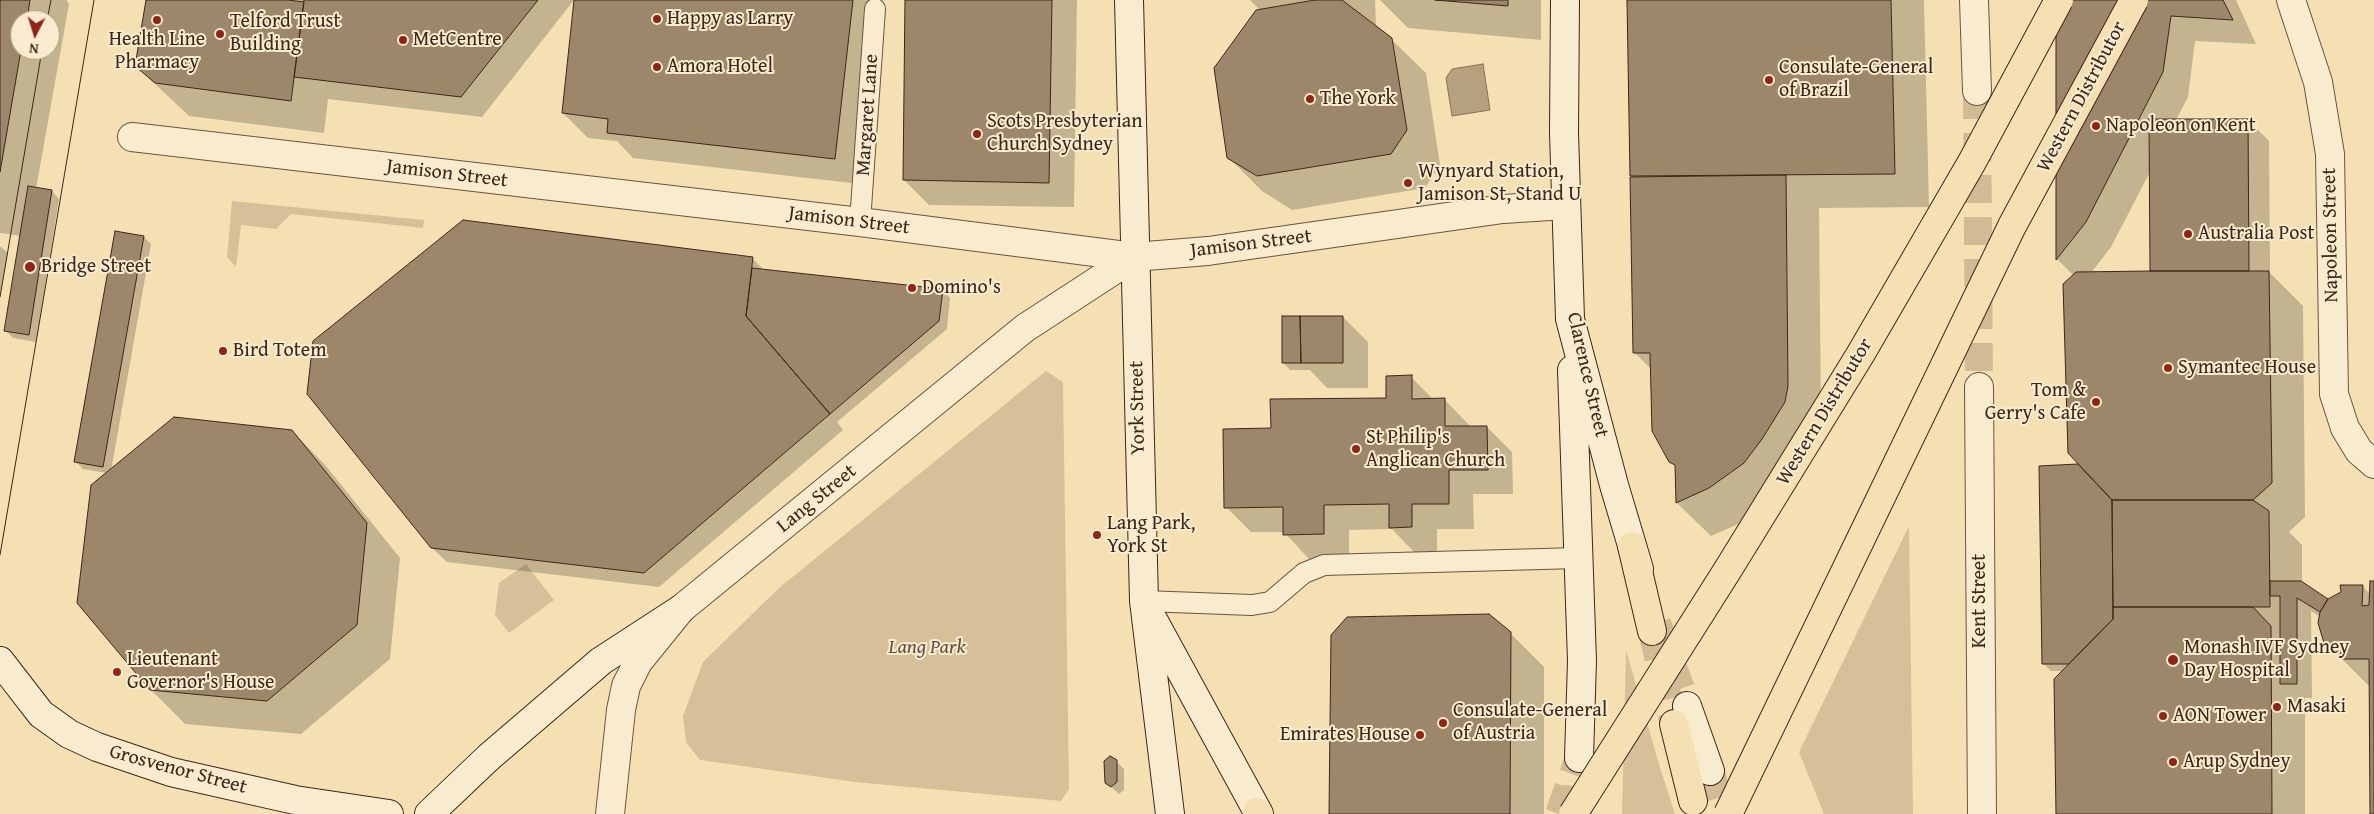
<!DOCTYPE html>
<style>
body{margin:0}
#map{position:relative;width:2374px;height:814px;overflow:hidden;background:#f5e0b3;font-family:"Gentium Book Plus",serif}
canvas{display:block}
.north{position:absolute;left:10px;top:10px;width:50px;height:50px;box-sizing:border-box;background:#f8ebce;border:1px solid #ad9c86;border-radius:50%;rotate:185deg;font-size:14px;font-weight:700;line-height:20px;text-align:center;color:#3d261b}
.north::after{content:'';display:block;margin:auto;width:18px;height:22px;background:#8f2418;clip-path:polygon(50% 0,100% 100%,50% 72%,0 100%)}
</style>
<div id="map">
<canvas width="2374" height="814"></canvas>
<div class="north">N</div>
</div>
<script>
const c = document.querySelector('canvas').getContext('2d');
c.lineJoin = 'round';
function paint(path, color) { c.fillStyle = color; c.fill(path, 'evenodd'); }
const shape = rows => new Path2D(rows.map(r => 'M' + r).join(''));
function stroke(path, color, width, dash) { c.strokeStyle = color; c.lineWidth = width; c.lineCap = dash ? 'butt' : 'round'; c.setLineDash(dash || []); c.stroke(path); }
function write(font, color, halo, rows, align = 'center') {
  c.font = font + ' "Gentium Book Plus",serif'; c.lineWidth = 4; c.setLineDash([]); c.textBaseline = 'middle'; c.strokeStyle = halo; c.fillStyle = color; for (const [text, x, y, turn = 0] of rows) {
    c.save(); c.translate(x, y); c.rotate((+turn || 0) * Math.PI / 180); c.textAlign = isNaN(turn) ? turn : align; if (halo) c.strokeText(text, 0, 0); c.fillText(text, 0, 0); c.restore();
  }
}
const green = shape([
 [232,201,424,220,423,228,291,214,276,229,241,225,236,267,227,257],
 [1046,371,1063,382,1069,789,1061,801,855,782,700,760,686,742,683,716,703,662,779,588],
 [1909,526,1913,814,1824,814,1799,752],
 [526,564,554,600,509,633,495,615,499,583],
 [1626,650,1659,764,1675,814,1622,814]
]);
const water = shape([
 [1483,64,1490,110,1452,116,1446,78,1452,69,1483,64]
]);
const shadow = shape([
 [0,0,66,0,69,4,36,189,52,191,59,199,36,342,13,338,6,331,21,236,0,233],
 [20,20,50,20,50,50,20,50],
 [147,0,574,0,482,117,328,99,324,133,189,116,136,66],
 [575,0,881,0,860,184,633,158,617,141,588,138,563,113],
 [906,0,1077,0,1074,207,929,205,904,180],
 [1250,0,1375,0,1376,25,1372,25,1391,39,1426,73,1440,165,1425,188,1292,210,1262,191,1228,157,1261,11],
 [1380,0,1541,0,1541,40,1408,28],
 [1628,0,1924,0,1929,207,1819,208,1821,421,1743,522,1711,536,1677,503,1677,467,1670,461,1652,370,1634,352,1634,178,1631,175],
 [2057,0,2236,0,2256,44,2195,41,2188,97,2176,120,2248,120,2269,141,2270,273,2303,306,2305,517,2289,532,2302,545,2302,583,2328,601,2362,586,2371,595,2374,582,2374,814,2372,814,2370,687,2325,642,2320,617,2311,611,2312,698,2305,698,2305,814,2058,814,2064,671,2051,671,2043,663,2040,467,2081,465,2074,276,2057,259],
 [2151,170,2153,273,2090,274,2111,247],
 [144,237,151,244,111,471,292,431,326,466,400,558,390,659,301,734,185,724,150,689,107,473,83,469,75,461],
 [0,246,8,253,0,295],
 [752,258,765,271,942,290,950,298,947,329,837,422,843,430,659,587,447,562,431,547],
 [1343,317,1368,342,1368,388,1327,388,1310,370,1290,370,1283,362],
 [1411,377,1434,400,1444,399,1469,425,1469,427,1487,427,1512,452,1513,494,1473,494,1474,529,1437,529,1437,552,1415,553,1392,529,1349,530,1349,559,1309,559,1284,532,1251,532,1226,507,1272,429,1387,400],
 [1510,633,1544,667,1544,814,1331,814],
 [1112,757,1124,769,1124,790,1119,794,1106,782,1105,761]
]);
const building = shape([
 [0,0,30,0,27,20,20,20,21,50,0,172,0,0],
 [146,0,288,0,304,2,291,101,155,83,135,66,146,0],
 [304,0,538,0,461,97,294,77,304,0],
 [574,0,853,0,835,159,607,133,608,119,562,113,574,0],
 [905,0,1052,0,1049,183,903,180,905,0],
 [1315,0,1342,0,1392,38,1407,130,1391,154,1257,176,1227,158,1214,68,1256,10,1315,0],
 [1435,0,1508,0,1508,6,1435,0],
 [1627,0,1891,0,1895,174,1630,176,1627,0],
 [2056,0,2223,0,2233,20,2171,16,2163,72,2086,222,2056,260,2056,0],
 [2149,119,2248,119,2249,271,2150,271,2149,119],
 [1786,175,1788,386,1785,402,1762,439,1744,463,1709,488,1676,503,1675,465,1669,462,1652,431,1650,353,1633,353,1630,177,1786,175],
 [28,186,52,190,29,335,4,331,28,186],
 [463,220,753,257,746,316,830,414,644,573,431,548,307,394,313,341,463,220],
 [115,231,144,236,103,467,74,462,115,231],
 [752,268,943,289,939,321,830,414,746,316,752,268],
 [2150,271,2269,271,2272,483,2253,500,2112,500,2068,453,2063,284,2076,272,2150,271],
 [1282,316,1300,316,1301,363,1282,363,1282,316],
 [1300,316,1343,316,1343,363,1301,363,1300,316],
 [1412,375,1412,399,1445,398,1445,426,1487,426,1488,470,1449,470,1449,504,1412,504,1412,527,1389,528,1389,504,1324,505,1324,534,1283,535,1283,507,1224,508,1223,429,1271,428,1270,399,1386,398,1386,376,1412,375],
 [174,417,292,430,367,523,357,625,267,701,150,690,77,603,91,485,174,417],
 [2078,464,2112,500,2113,619,2069,664,2042,664,2039,466,2078,464],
 [2112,500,2253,500,2269,511,2270,607,2113,607,2112,500],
 [2270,581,2301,581,2328,599,2320,612,2297,598,2297,684,2280,684,2280,596,2270,596,2270,581],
 [2370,581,2374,581,2374,814,2370,814,2369,659,2341,659,2341,653,2324,643,2318,623,2320,612,2328,599,2341,592,2340,585,2363,585,2362,606,2369,605,2370,581],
 [2113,607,2253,607,2271,626,2272,814,2056,814,2054,679,2113,619,2113,607],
 [1489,614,1511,632,1510,814,1329,814,1331,635,1347,617,1489,614],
 [1110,756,1117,760,1117,782,1111,787,1105,783,1104,761,1110,756]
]);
const streetTunnel = shape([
 [1977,91,1979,387]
]);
const secondaryTunnel = shape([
 [1657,623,1687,706],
 [1710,771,1724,814],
 [1559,814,1579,758]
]);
const highwayTunnel = shape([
 [1652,631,1674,724],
 [1575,814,1579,758]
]);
const lane = shape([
 [860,222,875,9],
 [1144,601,1252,605,1270,602,1304,573,1324,565,1578,558]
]);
const street = shape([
 [1974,0,1977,91],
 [2291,0,2318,82,2330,154,2334,394,2345,428,2359,451,2374,464],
 [132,137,860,222,1134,257,1208,251,1503,209,1566,205],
 [1979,387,1982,814],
 [610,814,621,710,626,686,638,662,681,609,1025,328,1134,257]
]);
const secondary = shape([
 [1129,0,1144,601,1170,814],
 [1565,0,1564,133,1570,319,1614,485,1639,569],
 [1572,370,1582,661,1579,758],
 [1151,616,1259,814],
 [0,661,41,714,69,734,97,747,171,772,295,800,389,814],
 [1687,706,1710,771],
 [429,814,489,757,601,661,681,609]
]);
const highway = shape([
 [1632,546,1652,631],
 [1674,724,1693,801],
 [1257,812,1258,814]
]);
const tram = shape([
 [47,20,51,0],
 [0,297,42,50],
 [0,555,94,0]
]);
const highwayBridge = shape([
 [1573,814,1727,571,1860,355,1972,162,2059,0],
 [1728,814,2012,226,2134,0]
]);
const markers = [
 [657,19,5,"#8f2418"],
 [157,20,5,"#8f2418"],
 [220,34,5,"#8f2418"],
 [403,40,5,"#8f2418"],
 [657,67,5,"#8f2418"],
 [1769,80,5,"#8f2418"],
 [1310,99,5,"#8f2418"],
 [2096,126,5,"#8f2418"],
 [977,134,5,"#8f2418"],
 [1408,183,5,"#8f2418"],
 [2188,234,5,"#8f2418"],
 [30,267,6,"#8f2418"],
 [912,288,5,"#8f2418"],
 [223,351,5,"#8f2418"],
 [2168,368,5,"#8f2418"],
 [2096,402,5,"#8f2418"],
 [1356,449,5,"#8f2418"],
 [1097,535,5,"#8f2418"],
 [2173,660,6,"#8f2418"],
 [117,672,5,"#8f2418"],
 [2277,707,5,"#8f2418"],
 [2163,716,5,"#8f2418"],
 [1443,723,5,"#8f2418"],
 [1420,735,5,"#8f2418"],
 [2173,762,5,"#8f2418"]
];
const poiNames = [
 ["Happy as Larry",667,19],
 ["Telford Trust",230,22],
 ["Building",230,45],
 ["Health Line",157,40,"center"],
 ["Pharmacy",157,63,"center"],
 ["MetCentre",413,40],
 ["Amora Hotel",667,67],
 ["Consulate-General",1779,68],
 ["of Brazil",1779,91],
 ["The York",1320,99],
 ["Scots Presbyterian",987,122],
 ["Church Sydney",987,145],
 ["Napoleon on Kent",2106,126],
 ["Wynyard Station,",1418,172],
 ["Jamison St, Stand U",1418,195],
 ["Australia Post",2198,234],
 ["Bridge Street",41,267],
 ["Domino's",922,288],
 ["Bird Totem",233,351],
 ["Symantec House",2178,368],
 ["Tom &",2086,391,"right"],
 ["Gerry's Cafe",2086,414,"right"],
 ["St Philip's",1366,438],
 ["Anglican Church",1366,461],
 ["Lang Park,",1107,524],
 ["York St",1107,547],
 ["Monash IVF Sydney",2184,648],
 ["Day Hospital",2184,671],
 ["Lieutenant",127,660],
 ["Governor's House",127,683],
 ["Masaki",2287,707],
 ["Consulate-General",1453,711],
 ["of Austria",1453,734],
 ["AON Tower",2173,716],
 ["Emirates House",1410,735,"right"],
 ["Arup Sydney",2183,762]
];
const streetNames = [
 ["Western Distributor",2082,97,-62],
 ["Margaret Lane",868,115,-86],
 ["Jamison Street",447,174,7],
 ["Jamison Street",849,221,7],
 ["Napoleon Street",2331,235,-91],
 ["Jamison Street",1251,244,-7],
 ["Clarence Street",1587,375,77],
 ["York Street",1138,408,-91],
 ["Western Distributor",1825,412,-59],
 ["Lang Street",817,499,-39],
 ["Kent Street",1980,601,-90],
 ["Grosvenor Street",178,770,15]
];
const parkNames = [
 ["Lang Park",927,648]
];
paint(green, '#d6c099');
paint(water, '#b6a17f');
stroke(water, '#867057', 1);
paint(shadow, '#0003');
paint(building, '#9d876a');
stroke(building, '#3d261b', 1);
stroke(streetTunnel, '#d0bb95', 28, [28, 14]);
stroke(secondaryTunnel, '#d0bb95', 28, [28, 14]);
stroke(highwayTunnel, '#d0bb95', 28, [28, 14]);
stroke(lane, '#6b5441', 22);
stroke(street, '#6b5441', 30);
stroke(secondary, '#3d261b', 30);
stroke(highway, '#3d261b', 30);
stroke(lane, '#f8ebce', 20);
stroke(street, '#f8ebce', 28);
stroke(secondary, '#f8ebce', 28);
stroke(highway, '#f5e0b3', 28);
stroke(tram, '#3d261b', 1);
stroke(highwayBridge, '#3d261b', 30, []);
stroke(highwayBridge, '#f5e0b3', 28);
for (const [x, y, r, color] of markers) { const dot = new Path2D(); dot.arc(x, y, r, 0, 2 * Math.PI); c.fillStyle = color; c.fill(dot); stroke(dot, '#f8ebce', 2); }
write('20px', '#3d261b', '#f8ebce', poiNames, 'left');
write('20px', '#3d261b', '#f8ebce', streetNames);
write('italic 20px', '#634c3a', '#f8ebce', parkNames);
</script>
